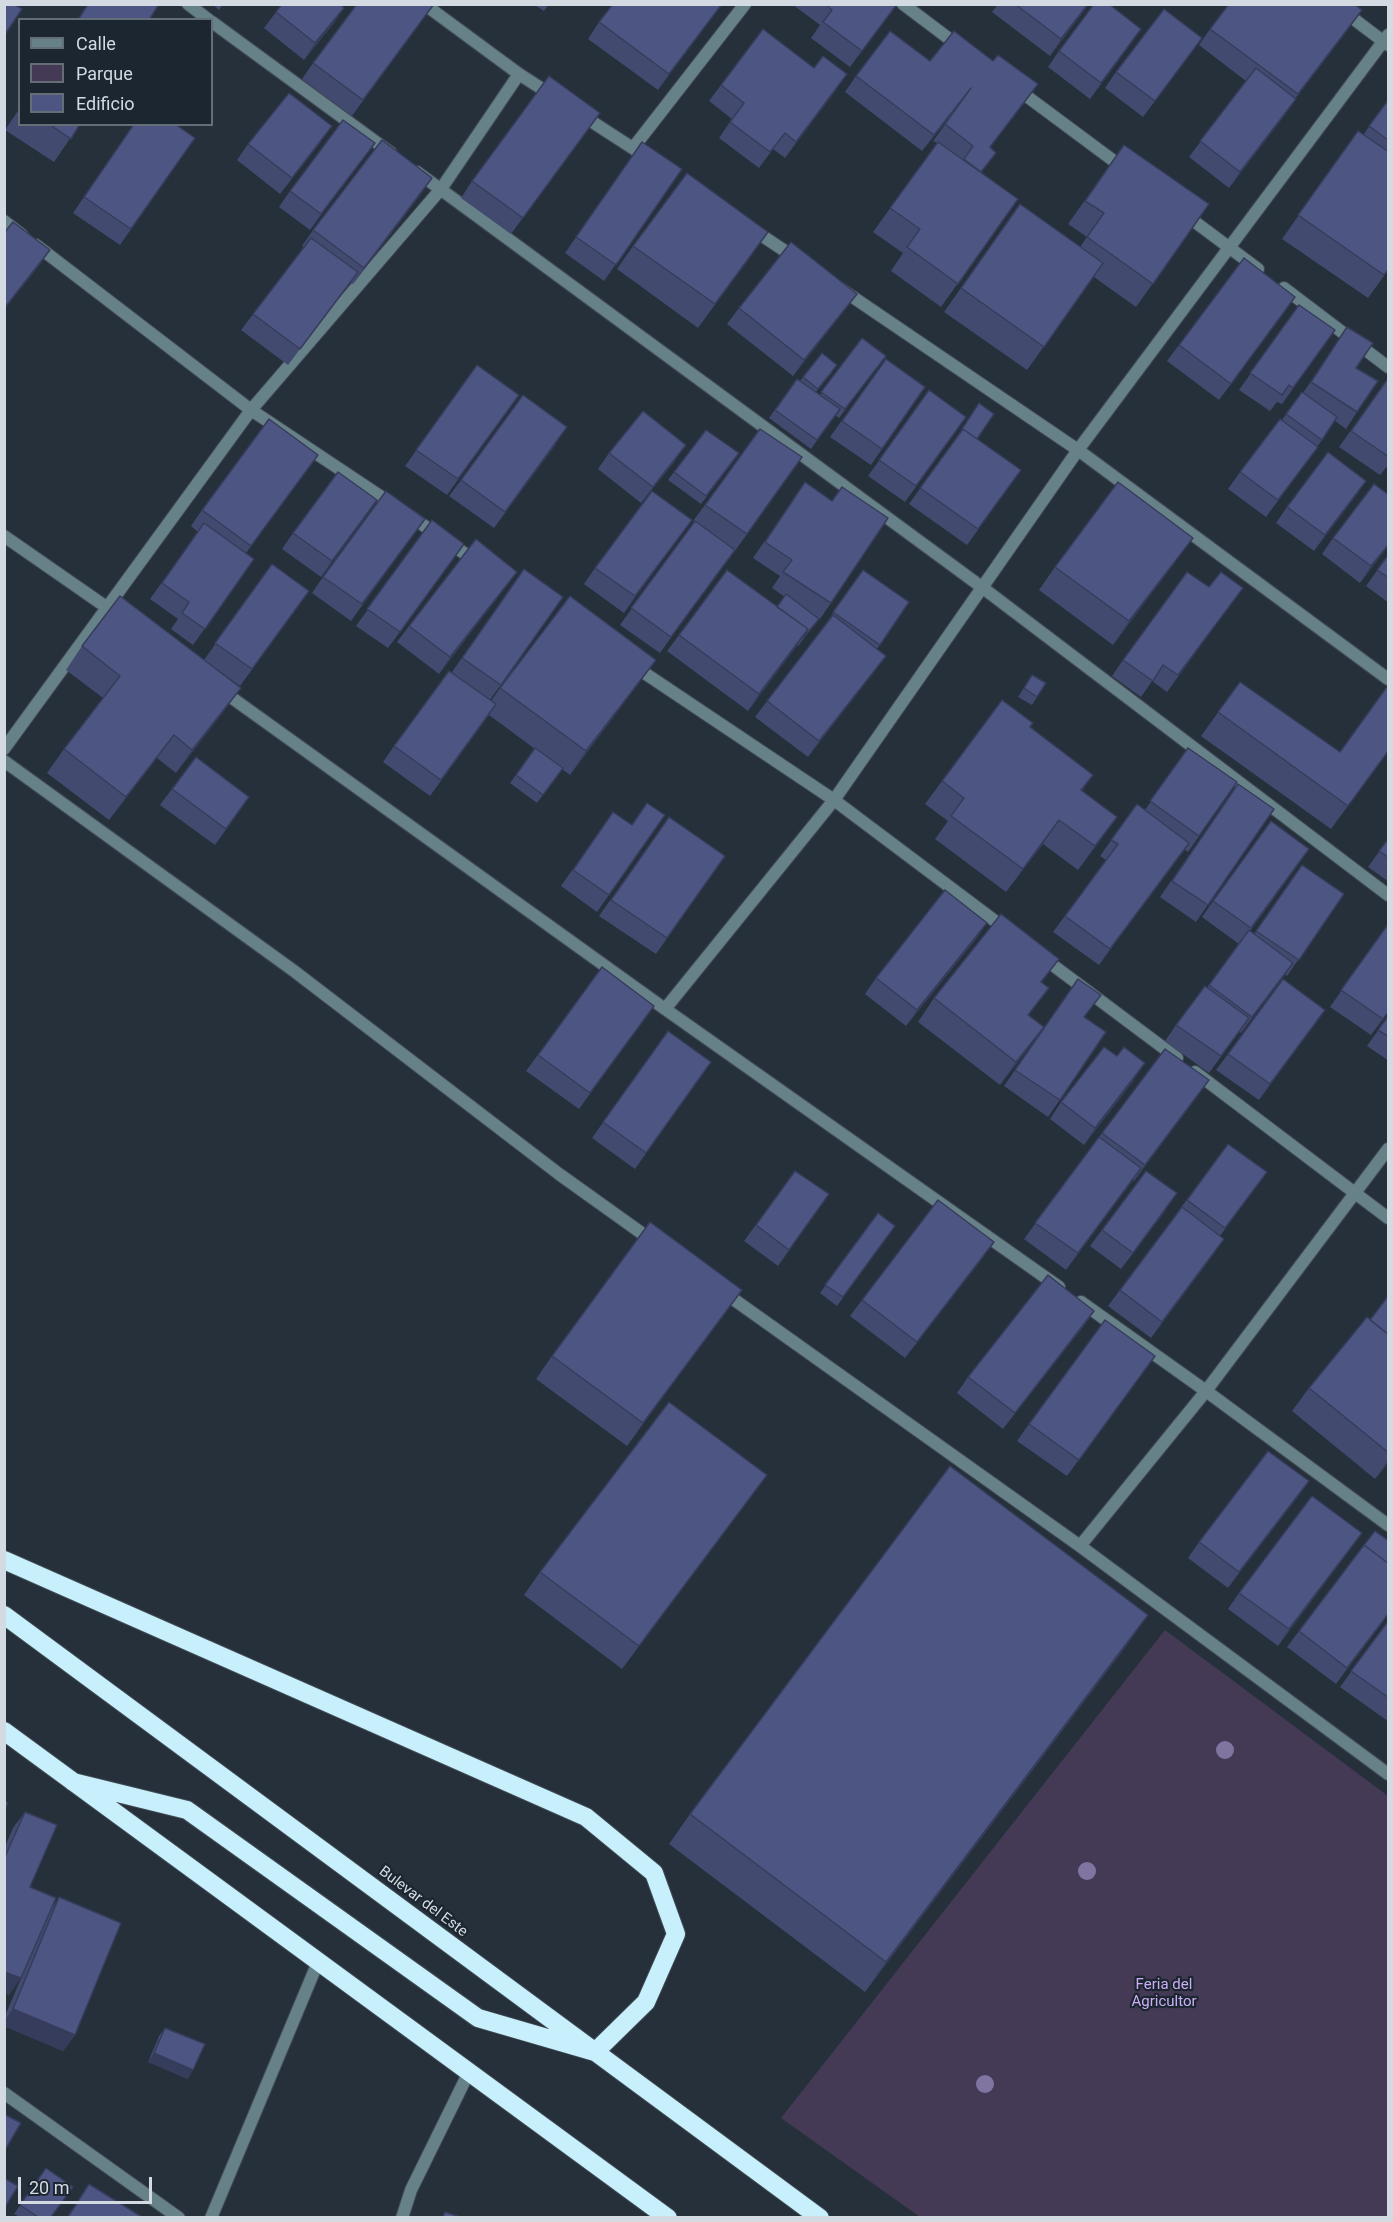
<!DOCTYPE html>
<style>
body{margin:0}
#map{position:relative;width:1393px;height:2222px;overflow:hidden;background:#25303b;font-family:Roboto,sans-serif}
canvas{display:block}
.frame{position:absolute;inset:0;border:6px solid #d3dae1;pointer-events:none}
.legend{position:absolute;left:18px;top:18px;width:195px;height:108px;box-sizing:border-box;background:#1c2630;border:2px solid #656e77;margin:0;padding:8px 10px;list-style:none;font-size:18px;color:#d3dae1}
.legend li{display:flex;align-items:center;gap:12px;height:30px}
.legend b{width:30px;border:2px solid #656e77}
.scale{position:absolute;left:18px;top:2177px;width:134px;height:27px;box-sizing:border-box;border:3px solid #d3dae1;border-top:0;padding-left:8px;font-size:18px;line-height:21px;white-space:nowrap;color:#d3dae1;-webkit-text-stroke:4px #1c2630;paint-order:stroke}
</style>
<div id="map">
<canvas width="1393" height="2222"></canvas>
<div class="frame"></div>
<ul class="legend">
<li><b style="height:8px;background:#678189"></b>Calle</li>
<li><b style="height:16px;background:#453a55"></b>Parque</li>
<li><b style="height:16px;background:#4d5682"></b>Edificio</li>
</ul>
<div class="scale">20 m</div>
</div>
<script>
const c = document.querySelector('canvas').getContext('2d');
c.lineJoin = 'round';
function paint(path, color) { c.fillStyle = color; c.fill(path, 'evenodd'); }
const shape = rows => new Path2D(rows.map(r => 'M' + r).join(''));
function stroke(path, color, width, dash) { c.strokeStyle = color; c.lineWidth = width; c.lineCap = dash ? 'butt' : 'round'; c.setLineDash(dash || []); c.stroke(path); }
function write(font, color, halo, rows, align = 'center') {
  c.font = font + ' Roboto,sans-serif'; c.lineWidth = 4.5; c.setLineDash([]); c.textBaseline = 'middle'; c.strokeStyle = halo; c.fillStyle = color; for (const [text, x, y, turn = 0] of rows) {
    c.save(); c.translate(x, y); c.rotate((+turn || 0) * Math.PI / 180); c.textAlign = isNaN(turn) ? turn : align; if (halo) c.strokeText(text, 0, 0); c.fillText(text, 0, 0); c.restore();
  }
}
const green = shape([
 [1165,1630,1388,1796,1388,2217,920,2217,781,2118]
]);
const lane = shape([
 [402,2218,411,2190,469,2072]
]);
const street = shape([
 [188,4,209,20],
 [424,4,519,74,553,96],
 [903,4,960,47],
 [1334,4,1388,45],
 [212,22,391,153],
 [1017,89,1126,170],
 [580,114,648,158],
 [633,148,745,4],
 [417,172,983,588,1388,895],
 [1183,213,1258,269],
 [4,221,22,235],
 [752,229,797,259],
 [36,245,251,410,395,506],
 [1284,288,1388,367],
 [841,289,1078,450,1388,679],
 [410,516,477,562],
 [4,536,122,618],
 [634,666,834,800,1007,930],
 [221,690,665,1009,1059,1287],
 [4,749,251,410,441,189,519,74],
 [4,761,294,971,559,1174,654,1242],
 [1042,957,1177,1058],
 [665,1009,834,800,1078,450,1388,35],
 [1195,1072,1388,1218],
 [722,1291,1080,1546,1388,1774],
 [1081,1302,1206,1391,1388,1525],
 [1080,1546,1206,1391,1388,1149],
 [4,2093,179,2218],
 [211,2218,318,1962]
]);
const highway = shape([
 [4,1560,586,1817,654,1873,676,1934,646,2002,595,2052,478,2018,187,1810,73,1782],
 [4,1615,820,2218],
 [4,1731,668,2218]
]);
const trees = [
 [1225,1750],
 [1087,1871],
 [985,2084]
];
const wall = shape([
 [212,4,223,4,219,10],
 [434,4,352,116,302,79,313,63],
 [533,4,549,4,544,11],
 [722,4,658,90,588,39,599,22],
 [792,4,897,4,850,67,811,38,820,25],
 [998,4,1089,4,1050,56,992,12],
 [344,8,333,24,304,60,264,28,276,12],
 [1350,27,1296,98,1296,99,1285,115,1229,188,1189,157,1246,81,1199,45,1210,29],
 [1202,38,1143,117,1105,88,1116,72],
 [1130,45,1090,99,1048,67,1059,51],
 [930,61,993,61,1038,84,990,148,982,173,1018,199,941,307,891,271,903,253,873,232,937,143,933,141,955,111,922,151,845,92,856,76],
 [721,85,836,90,785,158,773,149,759,168,719,138,732,119,709,101],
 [1389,99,1389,269,1368,298,1282,239,1358,131,1363,135],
 [20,108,20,124,80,124,54,162,5,130],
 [600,113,511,234,461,198,472,181],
 [134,124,195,138,120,245,73,213],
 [321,142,280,194,237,160,248,144],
 [642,142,682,169,604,281,565,253],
 [1124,145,1209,204,1136,307,1094,277,1027,370,944,312,1020,204,1080,247,1087,237,1068,224],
 [363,159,310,230,279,207,290,191],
 [421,194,353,284,350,283,288,365,241,330,304,247,302,246,313,230],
 [768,232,698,328,617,269,633,246],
 [1299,305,1335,330,1282,404,1277,402,1270,411,1239,390],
 [739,308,845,310,793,376,727,324],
 [1284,313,1219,400,1167,361,1179,345],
 [1347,327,1356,368,1357,412,1346,429,1335,421,1306,463,1266,517,1228,489,1240,472,1282,420,1302,392,1303,393],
 [862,338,886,356,839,418,835,415,811,449,769,418,797,379,800,381,822,353,832,373,816,392,820,395],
 [886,359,925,387,871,465,830,437],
 [477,365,519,395,447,495,405,466],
 [1389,377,1389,464,1380,475,1339,447],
 [929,390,955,433,905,502,868,476],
 [979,403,977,439,1021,470,967,545,909,504,956,438],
 [556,444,494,528,449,496,461,480],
 [609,453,675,461,641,503,598,469],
 [318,455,246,553,254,559,193,645,171,629,178,619,150,599,198,532,191,526,202,510],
 [802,457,735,551,734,550,660,653,620,625,694,522,693,521,705,505],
 [733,462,701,504,668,480,674,472],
 [805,482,831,603,820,619,812,614,819,619,798,646,797,645,748,711,667,651,679,635,777,607,785,597,772,588,780,576,753,558],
 [1389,495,1389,545,1360,583,1322,554,1333,538],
 [1355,497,1314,551,1276,523,1287,507],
 [366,516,321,577,282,549,293,533],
 [432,520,453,560,388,648,356,626],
 [692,520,624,613,584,584,595,568],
 [413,535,351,621,312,593,323,577],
 [1389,554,1389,603,1366,586],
 [1176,561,1113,645,1039,590,1055,567],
 [272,564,298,607,240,686,204,660],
 [524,569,563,597,490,700,491,701,500,688,656,660,639,683,570,775,562,769,537,803,510,783,535,749,489,715,430,796,383,762,394,746,452,672],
 [863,570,909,602,877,649,886,656,874,672,808,757,755,717,822,629],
 [517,572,505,588,439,674,397,642,409,626],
 [1231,604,1167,692,1152,681,1141,697,1112,676,1123,660],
 [82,646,224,711,176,773,157,758,109,820,47,773,64,749,103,698,66,670],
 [1032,675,1046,683,1032,705,1018,697],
 [1240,682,1340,752,1389,684,1389,750,1331,829,1201,736],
 [1030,727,1093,775,1082,791,1117,817,1078,870,1043,844,1006,892,935,839,948,821,925,804,942,781],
 [1188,748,1237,782,1188,852,1184,849,1099,965,1053,932,1106,860,1100,856,1137,804,1145,810],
 [1238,784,1274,809,1196,922,1160,897],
 [172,789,249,797,215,845,160,805],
 [613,812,632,825,665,815,597,912,561,886],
 [669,817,725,856,656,954,599,916],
 [1389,838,1389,882,1368,867],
 [1298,865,1250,931,1254,934,1302,865,1344,894,1287,976,1285,974,1241,1033,1239,1032,1209,1073,1165,1041,1176,1025,1207,988,1239,944,1202,917,1213,901],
 [987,923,976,939,906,1026,865,994,876,978],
 [1389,923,1389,1011,1371,1035,1330,1007],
 [602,967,654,1006,579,1109,526,1071],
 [1078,979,1085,1017,1106,1032,1048,1117,1004,1086],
 [1043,983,1029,1015,1044,1027,1027,1050,1000,1085,918,1022,934,998],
 [1325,1010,1259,1100,1216,1070,1228,1054],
 [1389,1015,1389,1061,1367,1046],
 [668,1031,711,1062,635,1169,592,1138],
 [1165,1049,1197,1097,1134,1181,1133,1180,1066,1270,1024,1239,1099,1137],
 [1117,1056,1134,1080,1084,1145,1050,1119,1061,1102],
 [1228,1144,1267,1172,1220,1236,1213,1255,1151,1338,1108,1306],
 [795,1171,829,1194,778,1266,744,1241],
 [1166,1210,1121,1269,1090,1246,1102,1230],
 [878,1213,895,1226,837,1306,820,1293],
 [982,1259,905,1358,850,1316,862,1300],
 [1389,1295,1389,1462,1375,1479,1292,1411,1309,1388,1370,1320],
 [1094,1311,1083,1327,1003,1429,957,1393,968,1377],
 [725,1313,627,1446,536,1379,552,1356],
 [1143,1372,1067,1476,1017,1441,1029,1424],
 [767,1475,750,1498,622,1669,524,1595,540,1572],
 [1309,1481,1228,1588,1188,1558,1199,1542],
 [1362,1533,1278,1646,1228,1609,1239,1593],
 [1389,1541,1389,1614,1336,1684,1287,1647,1299,1631],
 [1389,1620,1389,1722,1340,1687],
 [1127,1645,865,1992,669,1844,690,1814],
 [25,1812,30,1887,50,1911,59,1897,75,2035,63,2051,4,2026,4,2018,31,1955,9,1995,4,1993,4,1849,13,1828],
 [165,2028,188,2079,148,2062,159,2036],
 [46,2168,51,2217,20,2217,14,2214],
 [89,2184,142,2217,67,2217]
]);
const shadedWall = shape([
 [434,4,352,116,363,100],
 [722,4,712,18,658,90,669,74],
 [897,4,892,12,850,67,862,51],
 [1088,4,1089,4,1050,56,1061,39],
 [344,8,333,24,304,60,315,43],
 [1362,10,1350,27,1286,111,1298,94],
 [1141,29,1130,45,1090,99,1101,83],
 [847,74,836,90,785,158,796,142],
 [1038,84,1026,101,978,163,990,147],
 [971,88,960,105,922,151,934,135],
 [1296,99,1285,115,1229,188,1240,172],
 [332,126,321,142,280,194,292,178],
 [375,143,363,159,310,230,321,214],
 [432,178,421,194,353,284,364,268],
 [768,232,752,255,698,328,715,304],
 [50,250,39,266,4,310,6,306],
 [857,294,845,310,793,376,804,360],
 [1295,297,1284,313,1219,400,1231,384],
 [686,445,675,461,641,503,653,487],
 [1366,481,1355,497,1314,551,1325,535],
 [377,500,366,516,321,577,332,561],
 [692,520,680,536,624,613,635,596],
 [1193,538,1176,561,1113,645,1129,621],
 [1389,544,1389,545,1360,583,1371,566],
 [517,572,505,588,439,674,450,657],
 [808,629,797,646,748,711,759,694],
 [886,656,874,672,808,757,819,741],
 [656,660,639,683,570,775,586,751],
 [241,688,224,711,176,773,192,750],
 [174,735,157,758,109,820,126,797],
 [1117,817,1101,840,1078,870,1095,846],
 [1059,820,1043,844,1006,892,1023,869],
 [1189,843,1178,859,1099,965,1110,949],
 [987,923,976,939,906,1026,917,1010],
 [1293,963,1282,979,1241,1033,1252,1017],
 [1325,1010,1314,1026,1259,1100,1270,1084],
 [1044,1027,1027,1050,1000,1085,1016,1062],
 [1145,1063,1134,1080,1084,1145,1095,1128],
 [1209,1080,1197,1097,1134,1181,1145,1165],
 [1141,1168,1130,1184,1066,1270,1078,1253],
 [1224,1239,1213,1255,1151,1338,1162,1322],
 [994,1242,982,1259,905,1358,917,1342],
 [742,1290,725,1313,627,1446,643,1423],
 [1094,1311,1083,1327,1003,1429,1015,1413],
 [1389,1459,1389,1462,1375,1479],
 [767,1475,750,1498,622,1669,639,1646],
 [1309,1481,1298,1497,1228,1588,1239,1572],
 [1362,1533,1350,1550,1278,1646,1289,1629],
 [1389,1613,1389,1614,1336,1684,1347,1668],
 [1148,1615,1127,1645,865,1992,886,1962],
 [4,1972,21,1978,9,1995,4,1993],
 [13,2009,75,2035,63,2051,4,2026,4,2021],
 [154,2053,193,2070,188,2079,148,2062]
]);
const building = shape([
 [4,4,14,4,22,9,4,36,4,4],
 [88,4,159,4,149,20,78,20,88,4],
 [282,4,340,4,344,8,315,43,276,12,282,4],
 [357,4,434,4,363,100,313,63,357,4],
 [613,4,722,4,669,74,599,22,613,4],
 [825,4,897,4,862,51,823,22,832,10,825,4],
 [1015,4,1088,4,1061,39,1015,4],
 [1094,4,1109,4,1141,29,1101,83,1059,51,1094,4],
 [1229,4,1354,4,1362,10,1298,94,1210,29,1229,4],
 [1164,9,1202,38,1155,101,1116,72,1164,9],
 [763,29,814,68,823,56,847,74,796,142,785,133,770,152,730,122,744,103,721,85,763,29],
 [890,31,930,61,954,31,993,61,998,55,1038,84,990,147,996,153,981,172,964,159,973,146,945,124,971,88,934,135,856,76,890,31],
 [1256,68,1296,99,1240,172,1200,141,1256,68],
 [549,76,600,113,523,218,472,181,549,76],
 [289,93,332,126,292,178,248,144,289,93],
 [1389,99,1389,141,1369,126,1389,99],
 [343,120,375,143,321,214,290,191,343,120],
 [49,124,80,124,71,139,49,124],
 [134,124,175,124,195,138,131,229,84,197,134,124],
 [1358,131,1389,152,1389,269,1384,275,1298,215,1358,131],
 [382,140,432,178,364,268,313,230,382,140],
 [642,142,682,169,616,265,576,237,642,142],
 [938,142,1018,199,958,284,907,247,920,229,890,208,938,142],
 [1124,145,1209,204,1153,284,1087,237,1104,213,1085,201,1124,145],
 [687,173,768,232,715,304,633,246,687,173],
 [1020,204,1103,263,1044,347,961,288,1020,204],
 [13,222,50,250,6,306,4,304,4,233,13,222],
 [311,238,358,272,300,349,253,314,311,238],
 [791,242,857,294,804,360,739,308,791,242],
 [1244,258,1295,297,1231,384,1179,345,1244,258],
 [1299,305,1335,330,1293,388,1289,385,1282,395,1250,373,1299,305],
 [1347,327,1373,343,1356,368,1378,381,1357,412,1311,382,1347,327],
 [862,338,886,356,845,409,821,392,862,338],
 [822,353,837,365,818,389,803,377,822,353],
 [886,359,925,387,882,449,842,421,886,359],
 [477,365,519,395,458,479,416,450,477,365],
 [1389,377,1389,457,1351,431,1389,377],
 [797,379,840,409,817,440,775,410,797,379],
 [929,390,966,417,916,486,879,460,929,390],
 [1302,392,1337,417,1322,440,1286,414,1302,392],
 [523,395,567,427,505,512,461,480,523,395],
 [979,403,994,414,977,439,963,429,962,429,979,403],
 [643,411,686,445,653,487,609,453,643,411],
 [269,419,318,455,251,546,202,510,269,419],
 [1280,419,1318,447,1278,500,1240,472,1280,419],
 [760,429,802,457,747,534,705,505,760,429],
 [963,429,1021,470,978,529,920,488,963,429],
 [706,430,739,453,706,496,674,472,706,430],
 [1328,452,1366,481,1325,535,1287,507,1328,452],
 [338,472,377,500,332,561,293,533,338,472],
 [805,482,832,501,842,487,888,518,831,603,783,572,792,560,765,542,805,482],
 [1118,482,1193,538,1129,621,1055,567,1118,482],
 [1374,484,1389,495,1389,544,1371,566,1333,538,1374,484],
 [386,491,425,519,362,604,323,577,386,491],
 [652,491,692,520,635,596,595,568,652,491],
 [432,520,464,544,400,632,367,609,432,520],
 [695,521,735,550,671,637,631,608,695,521],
 [204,523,254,559,205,629,182,613,189,602,162,583,204,523],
 [476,539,517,572,450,657,409,626,476,539],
 [1389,554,1389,578,1377,570,1389,554],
 [272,564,309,591,252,669,215,643,272,564],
 [524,569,563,597,501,685,462,658,524,569],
 [727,570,808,629,759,694,679,635,727,570],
 [863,570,909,602,880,645,833,612,863,570],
 [1187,572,1209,587,1221,572,1243,588,1178,675,1163,665,1153,681,1123,660,1187,572],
 [786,594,819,619,804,637,803,637,808,629,777,607,786,594],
 [120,596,241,688,192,750,174,735,126,797,64,749,120,676,82,646,120,596],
 [570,596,656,660,586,751,500,688,570,596],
 [833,615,886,656,819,741,767,701,833,615],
 [449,671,496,704,441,780,394,746,449,671],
 [1032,675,1046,683,1037,697,1024,688,1032,675],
 [1240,682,1340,752,1389,684,1389,750,1348,806,1218,712,1240,682],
 [1002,700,1033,723,1030,727,1093,775,1081,790,1117,817,1095,846,1059,820,1023,869,951,816,964,798,942,781,1002,700],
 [535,748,563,768,543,795,516,775,535,748],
 [1188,748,1237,782,1199,836,1150,801,1188,748],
 [196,757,249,797,226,829,172,789,196,757],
 [1238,784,1274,809,1208,905,1172,881,1238,784],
 [647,803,665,815,609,895,573,870,613,812,632,825,647,803],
 [1137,804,1189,843,1110,949,1065,916,1118,844,1111,840,1137,804],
 [669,817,725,856,667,938,611,900,669,817],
 [1271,821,1309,849,1251,928,1213,901,1271,821],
 [1389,838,1389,858,1379,851,1389,838],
 [1302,865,1344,894,1299,960,1256,931,1302,865],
 [945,890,987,923,917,1010,876,978,945,890],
 [1001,914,1059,959,1041,982,1049,988,1028,1015,1044,1027,1016,1062,934,998,1001,914],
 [1389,923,1389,1011,1383,1019,1341,990,1389,923],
 [1249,930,1293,963,1252,1017,1209,985,1249,930],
 [602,967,654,1006,590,1093,538,1055,602,967],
 [1078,979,1101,995,1084,1017,1106,1032,1060,1100,1015,1070,1078,979],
 [1283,979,1325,1010,1270,1084,1228,1054,1283,979],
 [1205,986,1249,1018,1221,1056,1176,1025,1205,986],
 [1389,1015,1389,1037,1378,1030,1389,1015],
 [668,1031,711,1062,646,1153,603,1122,668,1031],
 [1104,1047,1117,1056,1124,1047,1145,1063,1095,1128,1061,1102,1104,1047],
 [1165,1049,1209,1080,1145,1165,1102,1133,1165,1049],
 [1099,1137,1141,1168,1078,1253,1035,1223,1099,1137],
 [1228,1144,1267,1172,1225,1228,1187,1200,1228,1144],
 [795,1171,829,1194,789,1250,756,1225,795,1171],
 [1146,1171,1177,1193,1133,1253,1102,1230,1146,1171],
 [938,1200,994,1242,917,1342,862,1300,938,1200],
 [1182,1207,1224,1239,1162,1322,1120,1290,1182,1207],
 [878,1213,895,1226,843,1297,825,1285,878,1213],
 [650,1222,742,1290,643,1423,552,1356,650,1222],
 [1048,1275,1094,1311,1015,1413,968,1377,1048,1275],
 [1389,1295,1389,1335,1370,1320,1389,1295],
 [1367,1317,1389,1335,1389,1453,1309,1388,1367,1317],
 [1105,1320,1155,1356,1079,1460,1029,1424,1105,1320],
 [669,1402,767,1475,639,1646,540,1572,669,1402],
 [1268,1451,1309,1481,1239,1572,1199,1542,1268,1451],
 [950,1466,1148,1615,886,1962,690,1814,950,1466],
 [1312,1496,1362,1533,1289,1629,1239,1593,1312,1496],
 [1375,1531,1389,1541,1389,1564,1364,1545,1375,1531],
 [1364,1545,1389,1564,1389,1613,1347,1668,1299,1631,1364,1545],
 [1389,1620,1389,1698,1351,1671,1389,1620],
 [4,1801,8,1803,4,1810,4,1801],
 [25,1812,57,1825,30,1887,56,1898,21,1978,4,1972,4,1859,25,1812],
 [59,1897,121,1923,75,2035,13,2009,59,1897],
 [165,2028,205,2044,193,2070,154,2053,165,2028],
 [4,2114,21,2123,5,2150,4,2149,4,2114],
 [46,2168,73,2187,51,2217,38,2217,20,2205,46,2168],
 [4,2178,18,2186,4,2209,4,2178],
 [89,2184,142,2217,68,2217,89,2184],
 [445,2212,460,2217,443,2217,445,2212]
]);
const streetNames = [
 ["Bulevar del Este",423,1902,37]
];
const parkNames = [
 ["Feria del",1164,1985],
 ["Agricultor",1164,2002]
];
paint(green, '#453a55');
stroke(lane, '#414b56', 14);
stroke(street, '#414b56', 14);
stroke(highway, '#414b56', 20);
stroke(lane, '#678189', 12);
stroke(street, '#678189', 12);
stroke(highway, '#c8f0fc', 18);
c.fillStyle = '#8075a1';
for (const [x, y] of trees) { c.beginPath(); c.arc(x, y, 9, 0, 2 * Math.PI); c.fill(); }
paint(wall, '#424a70');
paint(shadedWall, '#363c5b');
paint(building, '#4d5682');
stroke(building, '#363c5b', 1.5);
write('15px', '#d3dae1', '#1c2630', streetNames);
write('15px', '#cbaef5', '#1c2630', parkNames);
</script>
